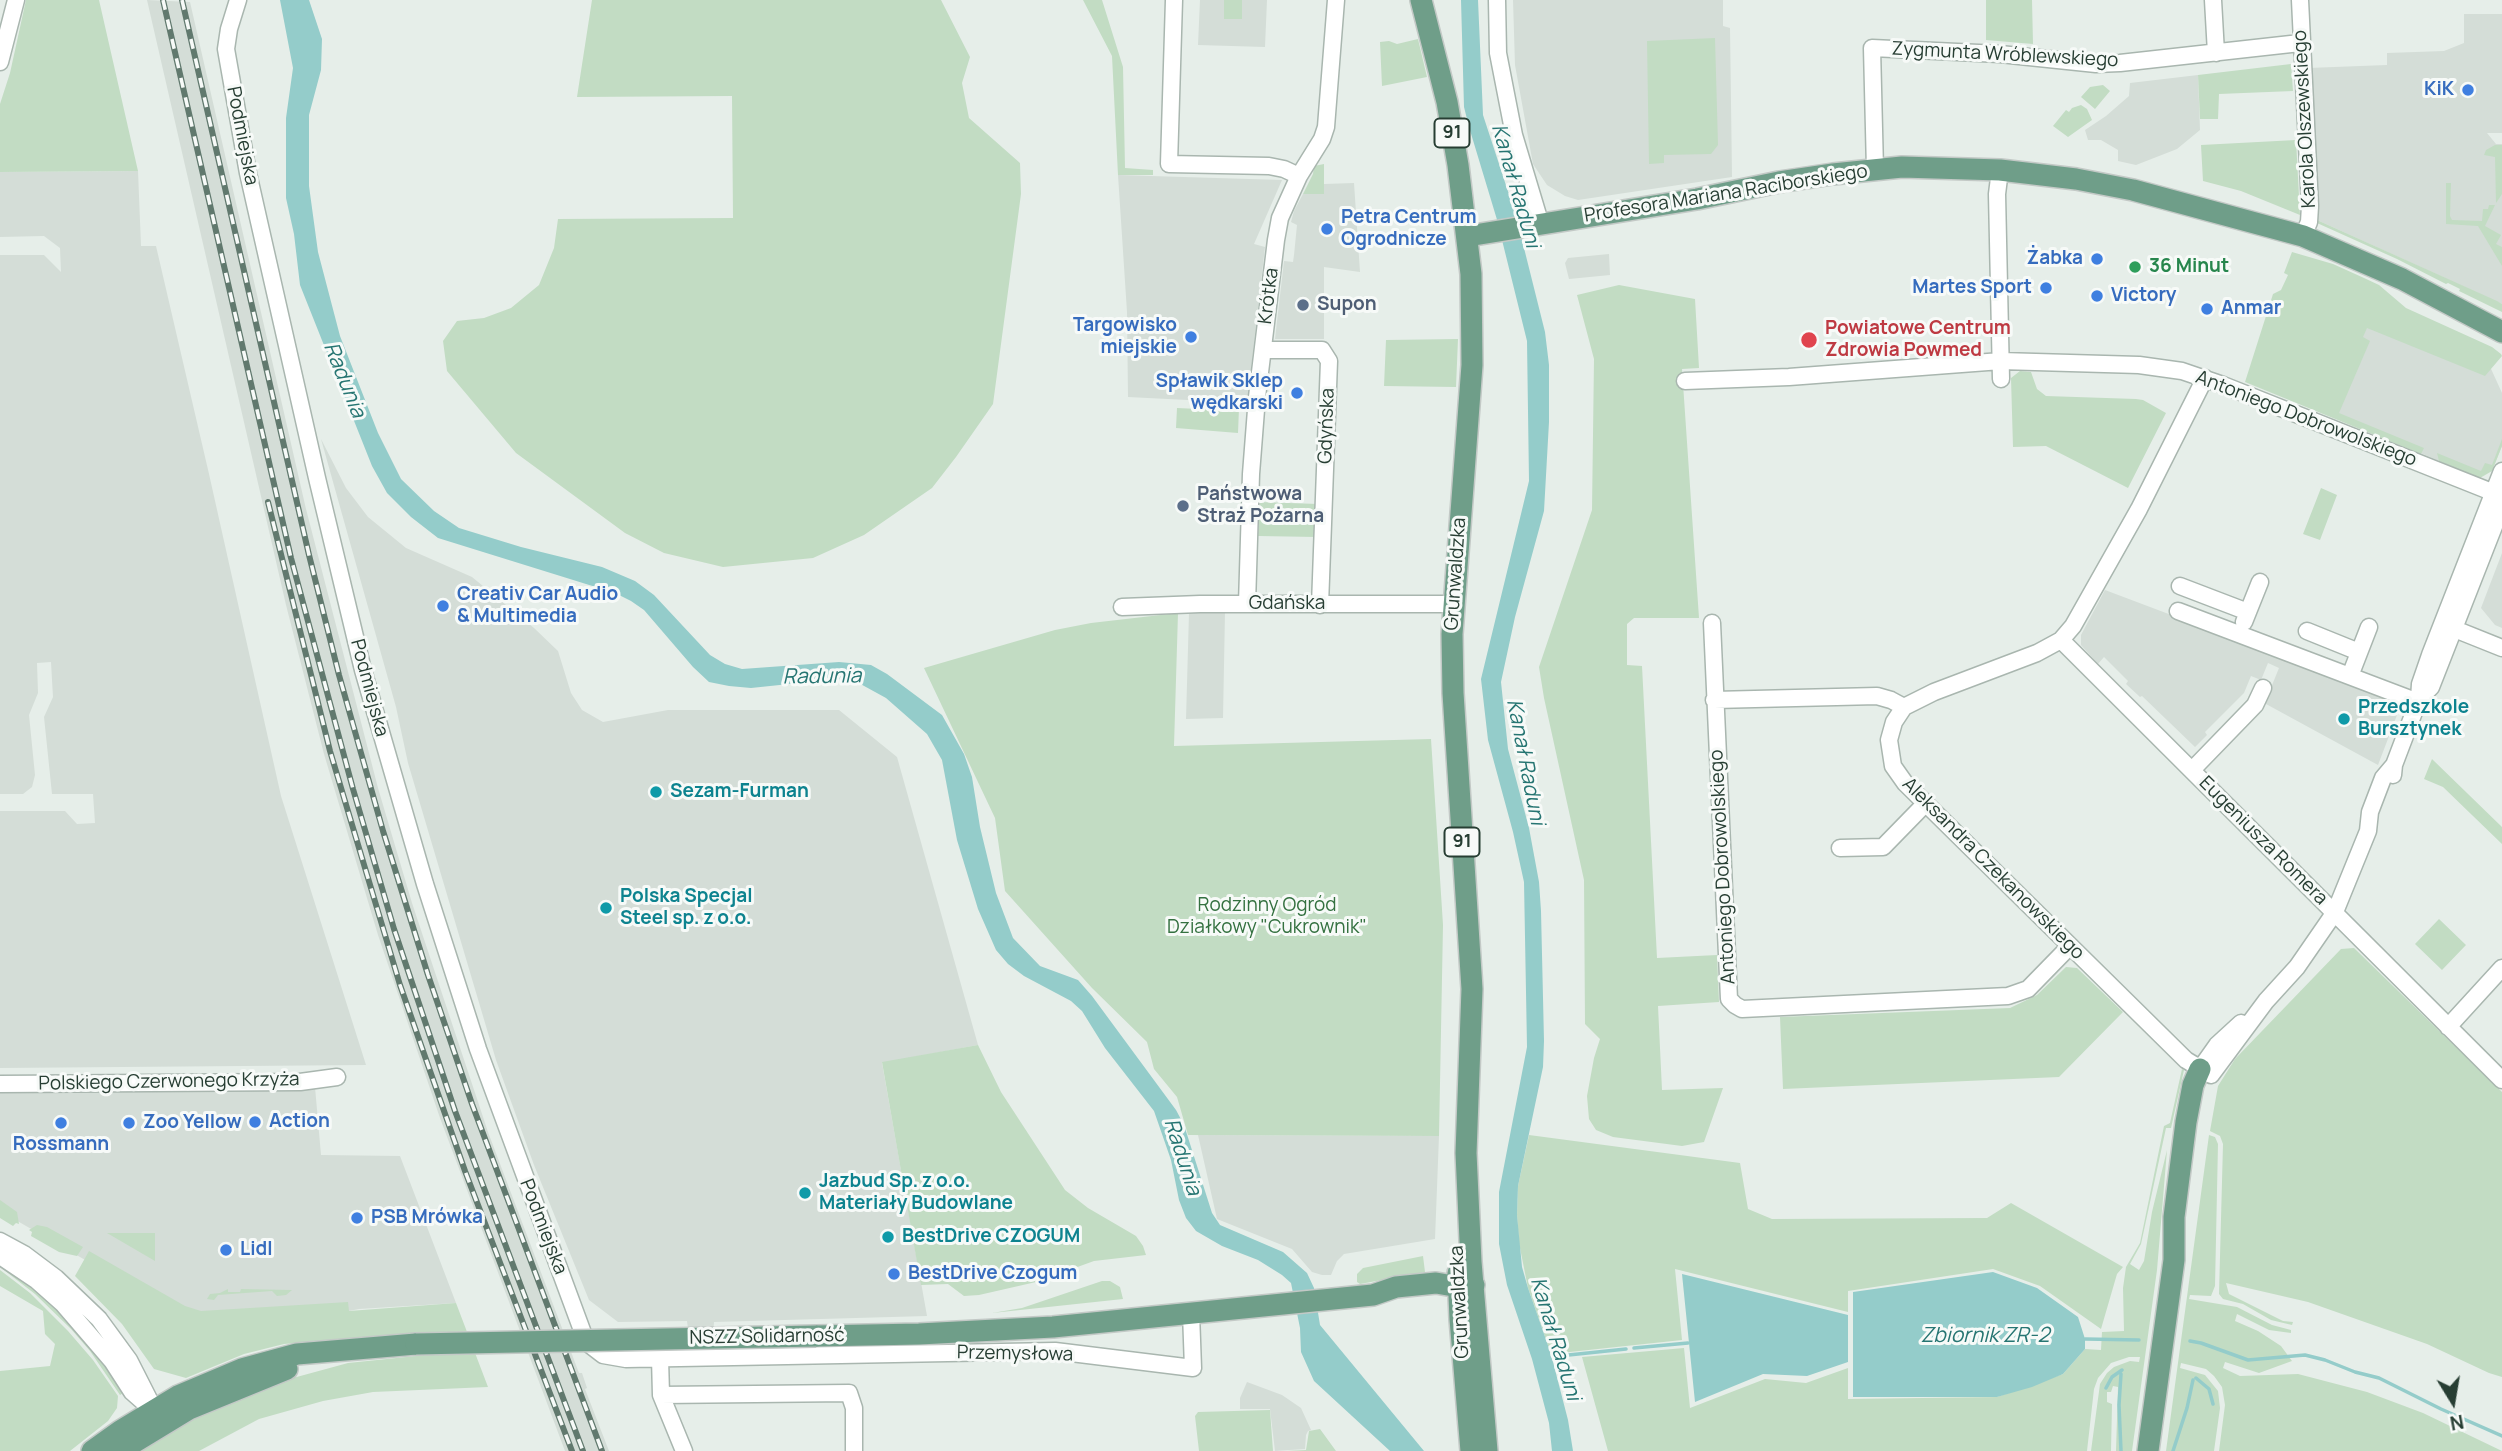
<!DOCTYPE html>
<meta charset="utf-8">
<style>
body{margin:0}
#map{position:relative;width:2502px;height:1451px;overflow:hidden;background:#e6eee9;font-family:Manrope,sans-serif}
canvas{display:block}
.north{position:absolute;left:2418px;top:1367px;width:70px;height:70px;-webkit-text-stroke:5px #f7faf8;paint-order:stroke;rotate:169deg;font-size:19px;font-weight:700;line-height:28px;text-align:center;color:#273e33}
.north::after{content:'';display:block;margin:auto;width:24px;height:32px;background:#273e33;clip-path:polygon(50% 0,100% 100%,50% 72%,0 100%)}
</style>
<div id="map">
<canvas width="2502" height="1451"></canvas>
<div class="north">N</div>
</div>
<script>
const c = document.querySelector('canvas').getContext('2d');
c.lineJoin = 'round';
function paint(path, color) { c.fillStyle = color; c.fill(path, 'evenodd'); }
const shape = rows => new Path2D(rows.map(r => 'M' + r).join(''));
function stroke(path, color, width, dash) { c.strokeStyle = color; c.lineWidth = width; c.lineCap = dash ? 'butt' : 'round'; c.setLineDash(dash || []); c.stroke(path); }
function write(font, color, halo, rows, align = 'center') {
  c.font = font + ' Manrope,sans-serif'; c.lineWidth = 6; c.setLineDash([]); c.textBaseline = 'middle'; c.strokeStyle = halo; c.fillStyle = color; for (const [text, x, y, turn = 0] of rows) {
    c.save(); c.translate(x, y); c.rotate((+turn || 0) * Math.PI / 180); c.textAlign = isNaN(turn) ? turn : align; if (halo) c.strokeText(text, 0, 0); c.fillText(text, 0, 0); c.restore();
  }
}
const built = shape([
 [147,0,190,2,306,509,378,788,412,903,488,1132,579,1373,582,1373,587,1388,585,1389,609,1451,565,1451,440,1118,378,935,324,754,286,605],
 [1200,0,1267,0,1265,47,1198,45],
 [1513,0,1723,0,1723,26,1730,28,1732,177,1578,200,1565,196,1547,185,1533,164,1515,65],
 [2464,14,2502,14,2502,133,2487,133,2496,144,2502,144,2502,304,2317,220,2308,68,2387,65,2387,53,2444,51,2464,43],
 [2198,75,2200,130,2177,149,2136,165,2118,161,2118,150,2101,140,2088,140,2085,130,2106,116,2129,96,2130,83],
 [138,171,141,246,156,246,209,474,281,796,366,1065,0,1068,0,811,65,811,77,824,95,823,93,794,52,794,44,717,53,697,51,662,37,663,38,693,29,715,35,775,32,787,23,794,0,794,0,255,44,255,61,272,60,248,44,236,0,237,0,172],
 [1118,175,1282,180,1254,244,1265,247,1247,403,1128,397,1127,312],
 [1354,183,1360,272,1324,267,1324,339,1275,339,1284,261,1293,262,1294,255,1297,225,1291,222,1294,211,1303,194,1324,194,1324,184],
 [1609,254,1610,275,1569,279,1565,263,1568,258],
 [2369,303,2487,360,2502,393,2502,446,2492,471,2473,475,2325,413],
 [321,439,346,488,368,517,406,548,472,577,534,628,558,651,571,693,582,710,603,722,668,710,839,710,897,757,978,1045,882,1063,927,1316,714,1322,713,1335,689,1336,687,1321,618,1322,589,1300,534,1165,496,1060,408,763,396,707],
 [2502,553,2502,628,2495,625,2481,608],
 [2105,590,2402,702,2378,765,2266,704,2266,700,2279,668,2268,663,2261,680,2251,676,2244,693,2205,732,2207,735,2195,747,2142,696,2140,697,2126,684,2128,681,2104,657,2098,664,2081,645,2081,635],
 [1225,612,1223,718,1186,719,1189,613],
 [315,1087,321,1155,400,1156,456,1303,359,1309,277,1325,188,1324,120,1280,0,1211,0,1089],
 [1198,1135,1439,1136,1435,1239,1344,1254,1337,1261,1331,1275,1322,1275,1312,1272,1292,1249,1217,1219],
 [1247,1382,1282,1395,1301,1408,1311,1430,1308,1431,1306,1435,1305,1449,1275,1451,1270,1409,1240,1409,1240,1398]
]);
const green = shape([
 [26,0,99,0,138,171,0,172,0,104,10,73],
 [592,0,941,0,970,57,962,83,969,118,1020,163,1021,194,993,404,956,457,932,488,864,535,813,558,723,567,664,553,625,533,516,453,447,371,443,341,457,321,484,318,511,308,539,285,554,248,558,219,733,218,732,96,577,97],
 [1083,0,1102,0,1123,67,1125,168,1153,170,1153,175,1118,175,1112,56],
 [1224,0,1242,0,1242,19,1224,19],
 [1986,0,2032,0,2033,44,1986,40],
 [1715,38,1718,145,1711,154,1664,155,1664,163,1649,164,1647,41],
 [1418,39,1427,77,1382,86,1380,42,1389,41,1397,44],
 [2291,64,2293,91,2219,94,2218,119,2200,119,2198,75],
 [2103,85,2110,91,2095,109,2081,97,2090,87],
 [2081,105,2087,109,2092,120,2068,137,2053,126,2066,110,2069,112,2072,108],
 [2296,140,2300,215,2241,191,2203,181,2201,145],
 [2495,145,2502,145,2502,194,2496,203,2495,157,2484,155,2486,150],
 [1324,164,1324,194,1303,194,1313,174,1314,166],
 [2446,183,2451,183,2450,216,2452,220,2482,221,2483,209,2488,209,2489,205,2495,205,2485,226,2501,235,2496,244,2502,247,2502,266,2478,226,2446,224],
 [2317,220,2497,301,2502,304,2502,312,2459,291,2460,289,2448,283,2446,284,2397,259,2317,223],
 [2292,252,2333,264,2364,278,2379,285,2406,308,2492,347,2501,354,2502,356,2485,376,2367,328,2363,337,2370,341,2339,413,2424,448,2421,454,2245,382,2273,294,2281,290,2288,275,2284,273],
 [1619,285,1695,299,1699,368,1682,369,1699,618,1634,618,1627,624,1627,665,1642,666,1657,958,1717,955,1719,1002,1658,1006,1662,1090,1723,1088,1704,1142,1682,1146,1613,1137,1596,1130,1589,1119,1587,1096,1594,1058,1600,1039,1585,1024,1584,880,1544,698,1539,667,1592,510,1594,359,1577,295],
 [1458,339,1456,387,1384,386,1386,340],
 [2020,371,2031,372,2037,389,2046,396,2136,399,2143,400,2166,413,2128,488,2046,446,2013,447,2011,378],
 [1177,408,1220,410,1221,408,1239,408,1238,433,1176,428],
 [2502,439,2502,446,2492,471,2480,478,2439,461,2437,453,2481,471,2485,463,2492,465],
 [2321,488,2337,495,2320,540,2303,534],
 [1260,502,1318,504,1317,537,1258,536],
 [1178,613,1174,746,1431,739,1443,925,1439,1136,1188,1135,1177,1097,1154,1069,1147,1042,1092,988,1005,891,995,818,924,668,1055,630,1091,623],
 [2432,759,2502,827,2502,844,2443,787,2424,779],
 [2439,919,2466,945,2442,970,2415,944],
 [2354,948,2502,1092,2502,1377,2489,1373,2427,1344,2308,1302,2226,1283,2229,1294,2283,1321,2293,1322,2292,1325,2271,1320,2243,1304,2223,1299,2219,1294,2223,1144,2220,1136,2210,1131,2218,1086,2235,1059,2341,949],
 [2066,967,2077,968,2123,1012,2059,1077,1783,1089,1780,1017,2010,1008,2037,995],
 [978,1045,1001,1092,1065,1190,1088,1208,1136,1236,1143,1246,1146,1255,1094,1261,1036,1282,979,1295,964,1296,948,1284,921,1285,882,1062],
 [2182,1069,2184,1070,2171,1128,2166,1128,2141,1244,2130,1264,2139,1270,2144,1261,2152,1212,2167,1150,2157,1270,2132,1451,2116,1451,2118,1387,2113,1386,2111,1392,2107,1392,2107,1402,2112,1404,2111,1451,2091,1451,2100,1384,2107,1373,2114,1367,2130,1361,2139,1362,2140,1357,2129,1357,2111,1363,2098,1378,2094,1389,2087,1451,1608,1451,1582,1357,1684,1348,1690,1408,1765,1379,1806,1383,1848,1368,1848,1399,1997,1397,2063,1374,2085,1349,2101,1350,2102,1332,2124,1331,2123,1288,2126,1267,2140,1243,2164,1126,2170,1123],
 [1529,1135,1740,1163,1748,1209,1772,1219,1987,1218,2011,1203,2123,1267,2117,1274,2101,1329,2040,1286,1993,1269,1848,1291,1848,1312,1675,1269,1682,1340,1551,1354,1528,1288,1519,1243,1517,1215,1518,1186],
 [2209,1135,2215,1137,2218,1144,2215,1286,2211,1296,2190,1295,2189,1299,2237,1307,2272,1325,2291,1330,2291,1333,2269,1330,2237,1314,2235,1321,2258,1331,2281,1346,2292,1361,2259,1373,2225,1362,2223,1368,2240,1376,2298,1374,2367,1392,2423,1413,2502,1451,2219,1451,2225,1405,2222,1387,2214,1376,2206,1369,2181,1363,2180,1368,2205,1375,2218,1391,2220,1408,2214,1451,2166,1451],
 [0,1200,17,1212,19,1224,16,1223,13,1226,0,1218],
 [37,1225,47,1227,83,1247,77,1256,59,1252,31,1236,32,1232,29,1230],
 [107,1233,155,1233,155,1261],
 [89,1251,185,1306,201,1311,348,1302,349,1311,456,1303,488,1387,373,1392,323,1401,259,1419,199,1451,142,1451,158,1439,204,1414,282,1381,348,1363,416,1356,415,1333,284,1344,244,1354,186,1378,154,1369,122,1324,75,1276],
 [1423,1256,1425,1272,1360,1284,1357,1282,1357,1274,1363,1268],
 [0,1261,38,1290,69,1320,93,1347,125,1392,120,1395,90,1351,71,1329,35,1294,0,1267],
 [0,1270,30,1293,68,1331,93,1360,118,1396,117,1408,108,1421,70,1451,0,1451,0,1371,50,1366,55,1344,45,1334,43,1311,0,1286],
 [1102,1281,1110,1281,1120,1287,1123,1299,992,1313,1022,1308],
 [228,1289,228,1292,240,1292,241,1289,292,1290,286,1295,277,1296,272,1291,218,1295,214,1300,207,1299,210,1294,220,1293],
 [1270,1410,1273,1451,1199,1451,1195,1416,1198,1412],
 [1320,1429,1336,1451,1286,1451,1306,1450,1309,1431]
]);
const water = shape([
 [280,0,309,0,322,39,321,70,309,115,309,186,318,252,340,336,378,433,401,479,434,511,459,528,521,547,602,567,635,581,654,595,710,655,725,664,742,669,839,662,871,665,887,674,942,715,964,754,972,777,980,827,996,893,1013,938,1040,966,1078,980,1092,996,1176,1110,1184,1125,1212,1213,1220,1225,1283,1252,1307,1273,1314,1288,1320,1325,1424,1451,1390,1451,1314,1381,1301,1352,1300,1328,1291,1283,1282,1275,1258,1260,1222,1246,1196,1231,1186,1218,1179,1200,1171,1160,1154,1111,1105,1048,1082,1011,1071,1001,1024,976,1008,964,996,950,978,909,957,840,942,760,927,734,886,698,855,681,837,679,751,688,729,686,709,682,693,667,644,610,631,601,615,593,438,538,411,517,387,493,372,466,300,285,294,234,286,198,286,118,293,68],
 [1461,0,1478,0,1483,115,1517,219,1498,223,1469,127,1464,107],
 [1521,236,1545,332,1549,365,1549,422,1544,511,1515,617,1501,682,1508,749,1529,828,1539,882,1541,911,1544,1041,1543,1067,1518,1186,1517,1215,1522,1267,1528,1288,1551,1354,1563,1355,1562,1359,1553,1362,1568,1420,1573,1451,1552,1451,1549,1423,1532,1359,1507,1285,1499,1244,1499,1192,1527,1047,1524,882,1513,832,1488,740,1481,679,1529,481,1527,341,1502,240],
 [1993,1272,2037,1288,2078,1317,2085,1339,2085,1349,2063,1374,2032,1387,1997,1397,1853,1397,1853,1292],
 [1682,1274,1848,1315,1848,1362,1807,1376,1763,1374,1695,1402]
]);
const stream = shape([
 [2085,1339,2139,1340],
 [2190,1341,2201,1343,2248,1360,2305,1355,2325,1360,2355,1372,2379,1378,2441,1409,2502,1436],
 [1634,1348,1688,1343],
 [1559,1356,1626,1349],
 [2196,1378,2209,1389,2213,1404],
 [2106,1388,2112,1377,2122,1370],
 [2121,1451,2119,1405,2121,1374],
 [2173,1451,2187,1408,2193,1380]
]);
const minor = shape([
 [238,0,229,29,226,49,248,173,317,478,363,670,425,884,478,1049,583,1333,590,1345,603,1355,626,1359,1055,1351,1193,1368,1191,1313],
 [1174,0,1169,164,1269,166,1284,169,1299,176],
 [1497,0,1498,53,1514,135,1541,225],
 [2213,0,2216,53],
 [2300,0,2310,206,2309,222,2303,236],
 [0,62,16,0],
 [1875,170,1872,48,2000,54,2096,64,2120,63,2300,43],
 [2000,170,1997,194,2001,379],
 [1263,350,1322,350,1329,361,1320,605],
 [2205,378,2139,509,2073,626,2061,640,2037,653,1934,692,1904,707,1894,722,1889,740,1893,766,1905,783,2186,1060,2211,1075,2266,1001,2297,967,2335,912,2368,831,2370,812,2383,778,2394,765],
 [1685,381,1789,377,2001,361,2139,365,2182,371,2223,385,2502,496],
 [2180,586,2248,612],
 [1247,604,1251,474,1257,397,1276,240,1280,218,1299,176,1322,139,1326,127,1336,0],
 [1122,607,1200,604,1453,604],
 [2178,611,2418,702],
 [2244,622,2260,582],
 [1712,623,1729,999,1735,1005,1742,1009,2008,996,2028,989,2070,946],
 [2447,626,2502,648],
 [2307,631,2359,652],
 [2061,640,2502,1080],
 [2350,676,2369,627],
 [2419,699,2431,687,2502,506],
 [1714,700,1877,696,1891,700,1904,707],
 [2192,770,2255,705,2263,688],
 [2393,775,2394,765,2419,699,2420,684,2430,655,2502,471],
 [1840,848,1883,847,1925,804],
 [2448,1027,2502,968],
 [2200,1069,2217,1045,2241,1023],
 [0,1084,300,1082,337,1077],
 [0,1241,24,1254,56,1278,99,1319,129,1360,159,1419],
 [0,1256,36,1280,63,1304,112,1361,132,1392,149,1407],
 [660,1358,661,1395,684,1451],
 [661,1395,849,1393,854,1408,854,1451]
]);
const major = shape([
 [1421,0,1447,102,1458,165,1471,274,1472,365,1452,634,1453,693,1472,989,1466,1153,1471,1262,1487,1451],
 [1468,236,1697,199,1779,182,1833,174,1902,167,2000,170,2076,179,2133,190,2303,236,2402,279,2502,332],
 [1458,1273,1460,1319,1471,1451],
 [816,1336,919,1334,1053,1327,1373,1295,1396,1287,1436,1283,1459,1287,1474,1285],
 [92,1451,120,1431,178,1396,242,1369,297,1354,416,1344],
 [120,1451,189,1409,287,1369],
 [2148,1451,2174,1260,2174,1217,2186,1122,2193,1085,2200,1069]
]);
const rail = shape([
 [163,0,291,558,353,789,394,929,455,1111,583,1451],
 [182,0,309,555,339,675,383,831,428,975,472,1104,602,1451],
 [268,502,330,751,400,985,465,1171,572,1451]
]);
const majorBridge = shape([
 [416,1344,816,1336]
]);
const markers = [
 [2468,90,7,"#3f7fe0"],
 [1327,229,7,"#3f7fe0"],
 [2097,259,7,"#3f7fe0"],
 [2135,267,7,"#2e9e5b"],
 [2046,288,7,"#3f7fe0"],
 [2097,296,7,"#3f7fe0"],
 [1303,305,7,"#5c6f8a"],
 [2207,309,7,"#3f7fe0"],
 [1191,337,7,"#3f7fe0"],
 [1809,340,9,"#e0444e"],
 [1297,393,7,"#3f7fe0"],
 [1183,506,7,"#5c6f8a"],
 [443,606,7,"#3f7fe0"],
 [2344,719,7,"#0f9aa8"],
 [656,792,7,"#0f9aa8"],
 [606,908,7,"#0f9aa8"],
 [255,1122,7,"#3f7fe0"],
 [61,1123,7,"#3f7fe0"],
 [129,1123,7,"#3f7fe0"],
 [805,1193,7,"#0f9aa8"],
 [357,1218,7,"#3f7fe0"],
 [888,1237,7,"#0f9aa8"],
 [226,1250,7,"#3f7fe0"],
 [894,1274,7,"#3f7fe0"]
];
const shields = [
 [1452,133,35],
 [1462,842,35]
];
const shieldNames = [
 ["91",1452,133],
 ["91",1462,842]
];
const streetNames = [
 ["Zygmunta Wróblewskiego",2005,55,3],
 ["Karola Olszewskiego",2305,119,-93],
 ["Podmiejska",242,136,79],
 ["Profesora Mariana Raciborskiego",1726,194,-9],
 ["Krótka",1269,296,-83],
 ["Antoniego Dobrowolskiego",2306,419,21],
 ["Gdyńska",1327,426,-88],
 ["Grunwaldzka",1456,574,-86],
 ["Gdańska",1287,604],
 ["Podmiejska",369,688,75],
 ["Eugeniusza Romera",2263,841,45],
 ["Antoniego Dobrowolskiego",1723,867,-93],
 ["Aleksandra Czekanowskiego",1993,869,45],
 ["Polskiego Czerwonego Krzyża",169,1082,-1],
 ["Podmiejska",543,1227,69],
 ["Grunwaldzka",1460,1302,-93],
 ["NSZZ Solidarność",767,1337,-1],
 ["Przemysłowa",1015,1354,1]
];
const shopNames = [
 ["KiK",2454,90,"right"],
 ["Petra Centrum",1341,218],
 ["Ogrodnicze",1341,240],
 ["Żabka",2083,259,"right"],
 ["Martes Sport",2032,288,"right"],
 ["Victory",2111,296],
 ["Anmar",2221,309],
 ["Targowisko",1177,326,"right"],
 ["miejskie",1177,348,"right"],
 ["Spławik Sklep",1283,382,"right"],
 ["wędkarski",1283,404,"right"],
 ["Creativ Car Audio",457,595],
 ["& Multimedia",457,617],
 ["Action",269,1122],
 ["Zoo Yellow",143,1123],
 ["Rossmann",61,1145,"center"],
 ["PSB Mrówka",371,1218],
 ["Lidl",240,1250],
 ["BestDrive Czogum",908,1274]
];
const leisureNames = [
 ["36 Minut",2149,267]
];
const serviceNames = [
 ["Supon",1317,305],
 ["Państwowa",1197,495],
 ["Straż Pożarna",1197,517]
];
const healthNames = [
 ["Powiatowe Centrum",1825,329],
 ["Zdrowia Powmed",1825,351]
];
const cultureNames = [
 ["Przedszkole",2358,708],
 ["Bursztynek",2358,730],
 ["Sezam-Furman",670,792],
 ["Polska Specjal",620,897],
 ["Steel sp. z o.o.",620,919],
 ["Jazbud Sp. z o.o.",819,1182],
 ["Materiały Budowlane",819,1204],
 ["BestDrive CZOGUM",902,1237]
];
const parkNames = [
 ["Rodzinny Ogród",1267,906],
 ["Działkowy \"Cukrownik\"",1267,928]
];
const waterNames = [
 ["Kanał Raduni",1515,186,74],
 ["Radunia",344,380,68],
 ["Radunia",822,677,-1],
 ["Kanał Raduni",1525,762,79],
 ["Radunia",1182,1157,72],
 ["Zbiornik ZR-2",1985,1336],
 ["Kanał Raduni",1555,1339,73]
];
paint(built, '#d4ddd7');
paint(green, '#c2dcc3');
paint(water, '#94ccca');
stroke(stream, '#94ccca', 3.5);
stroke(minor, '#a9b6af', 19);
stroke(major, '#c3c9c6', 24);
stroke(minor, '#fff', 16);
stroke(major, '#6f9e89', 21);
stroke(rail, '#61796e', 6);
stroke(rail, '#f7faf8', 3.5, [10]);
stroke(majorBridge, '#c3c9c6', 24, []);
stroke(majorBridge, '#6f9e89', 21);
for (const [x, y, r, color] of markers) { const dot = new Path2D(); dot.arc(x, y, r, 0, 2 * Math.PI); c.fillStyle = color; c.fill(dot); stroke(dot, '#f7faf8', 2.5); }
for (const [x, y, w] of shields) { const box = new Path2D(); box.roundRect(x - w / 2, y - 14.5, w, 29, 5); c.fillStyle = '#f7faf8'; c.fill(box); stroke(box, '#273e33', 2); }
write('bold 18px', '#273e33', null, shieldNames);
write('19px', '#273e33', '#f7faf8', streetNames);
write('bold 19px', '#366cbe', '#f7faf8', shopNames, 'left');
write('bold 19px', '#27864d', '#f7faf8', leisureNames, 'left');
write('bold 19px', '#4e5e75', '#f7faf8', serviceNames, 'left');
write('bold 19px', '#be3a42', '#f7faf8', healthNames, 'left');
write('bold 19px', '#0d838f', '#f7faf8', cultureNames, 'left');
write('19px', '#347140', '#f7faf8', parkNames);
write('italic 21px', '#267572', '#f7faf8', waterNames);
</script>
